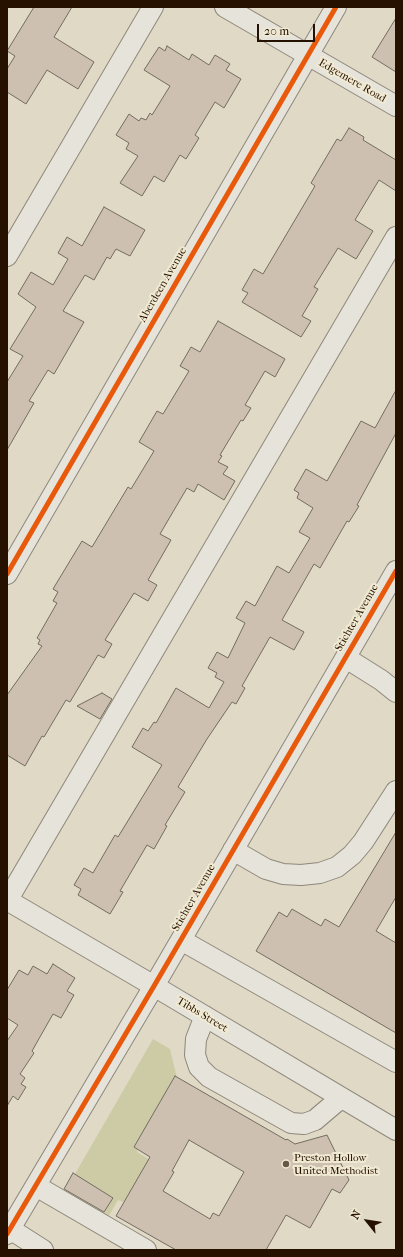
<!DOCTYPE html>
<style>
body{margin:0}
#map{position:relative;width:403px;height:1257px;overflow:hidden;background:#e0d9c6;font-family:"IM FELL French Canon",serif}
canvas{display:block}
.frame{position:absolute;inset:0;border:8px solid #261101;pointer-events:none}
.north{position:absolute;left:347px;top:1201px;width:40px;height:40px;-webkit-text-stroke:3px #f1ead3;paint-order:stroke;rotate:300deg;font-size:11px;font-weight:700;line-height:16px;text-align:center;color:#261101}
.north::after{content:'';display:block;margin:auto;width:14px;height:18px;background:#261101;clip-path:polygon(50% 0,100% 100%,50% 72%,0 100%)}
.scale{position:absolute;left:257px;top:24px;width:58px;height:18px;box-sizing:border-box;border:2px solid #261101;border-top:0;padding-left:5px;font-size:12px;line-height:14px;white-space:nowrap;color:#261101;-webkit-text-stroke:3px #f1ead3;paint-order:stroke}
</style>
<div id="map">
<canvas width="403" height="1257"></canvas>
<div class="frame"></div>
<div class="north">N</div>
<div class="scale">20 m</div>
</div>
<script>
const c = document.querySelector('canvas').getContext('2d');
c.lineJoin = 'round';
function paint(path, color) { c.fillStyle = color; c.fill(path, 'evenodd'); }
const shape = rows => new Path2D(rows.map(r => 'M' + r).join(''));
function stroke(path, color, width, dash) { c.strokeStyle = color; c.lineWidth = width; c.lineCap = dash ? 'butt' : 'round'; c.setLineDash(dash || []); c.stroke(path); }
function write(font, color, halo, rows, align = 'center') {
  c.font = font + ' "IM FELL French Canon",serif'; c.lineWidth = 4; c.setLineDash([]); c.textBaseline = 'middle'; c.strokeStyle = halo; c.fillStyle = color; for (const [text, x, y, turn = 0] of rows) {
    c.save(); c.translate(x, y); c.rotate((+turn || 0) * Math.PI / 180); c.textAlign = isNaN(turn) ? turn : align; if (halo) c.strokeText(text, 0, 0); c.fillText(text, 0, 0); c.restore();
  }
}
const green = shape([
 [153,1039,170,1049,177,1078,155,1122,137,1152,153,1162,128,1204,118,1200,107,1219,64,1193]
]);
const building = shape([
 [34,7,72,7,54,37,94,62,78,89,47,70,26,104,7,92,7,69,15,56,7,51,34,7],
 [396,18,396,72,372,57,396,18],
 [167,46,189,60,192,54,209,65,215,55,230,64,226,70,241,79,224,108,215,102,195,135,199,138,186,159,180,155,164,182,154,176,142,196,120,183,138,156,126,149,129,143,116,135,129,114,139,121,141,118,146,120,150,113,152,115,170,86,144,70,159,47,165,51,167,46],
 [349,128,364,137,363,140,396,160,396,191,379,180,355,220,373,231,356,259,338,248,314,287,318,289,302,316,311,321,301,337,242,302,248,293,242,290,254,269,263,274,315,186,311,183,337,139,341,141,349,128],
 [104,207,145,230,130,256,116,249,110,259,107,257,94,280,85,275,63,311,84,322,54,374,48,370,29,401,34,403,7,450,7,382,23,356,10,349,36,307,18,294,31,272,53,285,68,259,58,253,67,237,82,246,104,207],
 [218,321,285,359,275,377,265,371,245,405,251,408,243,421,241,420,220,455,222,456,218,462,228,467,223,474,235,481,224,500,198,484,194,492,187,488,160,534,171,540,148,580,157,585,148,601,134,593,105,640,112,644,104,658,98,655,70,702,66,700,44,737,42,736,25,766,7,755,7,695,42,646,38,644,40,640,37,638,57,603,53,601,58,592,53,589,82,541,92,547,128,487,131,489,154,451,139,442,157,411,163,414,189,371,180,366,191,347,200,352,218,321],
 [396,390,396,433,357,505,359,506,349,522,347,521,320,568,314,564,282,620,304,632,294,650,270,637,242,686,245,688,236,704,232,702,207,739,178,787,185,792,165,825,167,826,154,849,147,845,120,891,123,892,110,914,78,895,81,889,74,885,84,868,93,873,115,835,118,837,162,765,132,747,143,728,148,731,154,722,156,723,176,688,209,708,224,682,215,677,217,673,208,668,217,652,228,658,245,623,236,618,246,601,255,606,277,566,289,573,310,538,299,532,313,508,297,498,299,493,294,490,306,469,327,481,361,421,375,428,396,390],
 [102,693,112,699,100,719,77,706,102,693],
 [396,832,396,897,376,931,396,943,396,1033,256,951,279,912,287,917,292,909,321,926,325,919,339,927,396,832],
 [53,964,75,978,67,991,74,995,61,1018,53,1014,32,1051,34,1053,20,1074,25,1078,21,1084,26,1087,18,1100,13,1096,7,1106,7,1041,18,1025,7,1018,7,990,19,970,28,975,33,966,47,974,53,964],
 [175,1076,286,1140,287,1139,295,1144,327,1135,349,1180,340,1193,332,1189,310,1228,286,1215,266,1250,176,1250,116,1216,150,1157,134,1147,175,1076],
 [189,1140,244,1172,219,1216,213,1213,210,1219,163,1191,174,1172,172,1171,189,1140],
 [73,1173,113,1198,104,1212,64,1189,73,1173]
]);
const minor = shape([
 [225,7,396,106],
 [7,256,153,7],
 [7,574,336,7],
 [346,658,381,680,396,692],
 [233,850,266,869,283,874,301,875,320,873,337,867,352,855,363,842,396,791],
 [7,900,154,986,396,1130],
 [7,901,396,237],
 [181,940,396,1062],
 [205,1016,196,1039,195,1055,199,1067,209,1077,291,1123,304,1124,315,1120,335,1103,340,1097],
 [36,1186,146,1250],
 [10,1229,43,1250],
 [7,1234,154,986,396,571]
]);
const cycleway = shape([
 [7,574,336,7],
 [7,1234,154,986,396,571]
]);
const markers = [
 [286,1164,4,"#675746"]
];
const streetNames = [
 ["Edgemere Road",352,81,30],
 ["Aberdeen Avenue",163,285,-60],
 ["Stichter Avenue",357,618,-60],
 ["Stichter Avenue",194,898,-60],
 ["Tibbs Street",202,1015,31]
];
const poiNames = [
 ["Preston Hollow",294,1158],
 ["United Methodist",294,1171]
];
paint(green, '#cdcba6');
paint(building, '#cdc0b1');
stroke(building, '#736c60', 1);
stroke(minor, '#8e877b', 22);
stroke(minor, '#e6e3da', 20);
stroke(cycleway, '#e8590c', 5);
for (const [x, y, r, color] of markers) { const dot = new Path2D(); dot.arc(x, y, r, 0, 2 * Math.PI); c.fillStyle = color; c.fill(dot); stroke(dot, '#f1ead3', 1.5); }
write('11px', '#261101', '#f1ead3', streetNames);
write('11px', '#261101', '#f1ead3', poiNames, 'left');
</script>
